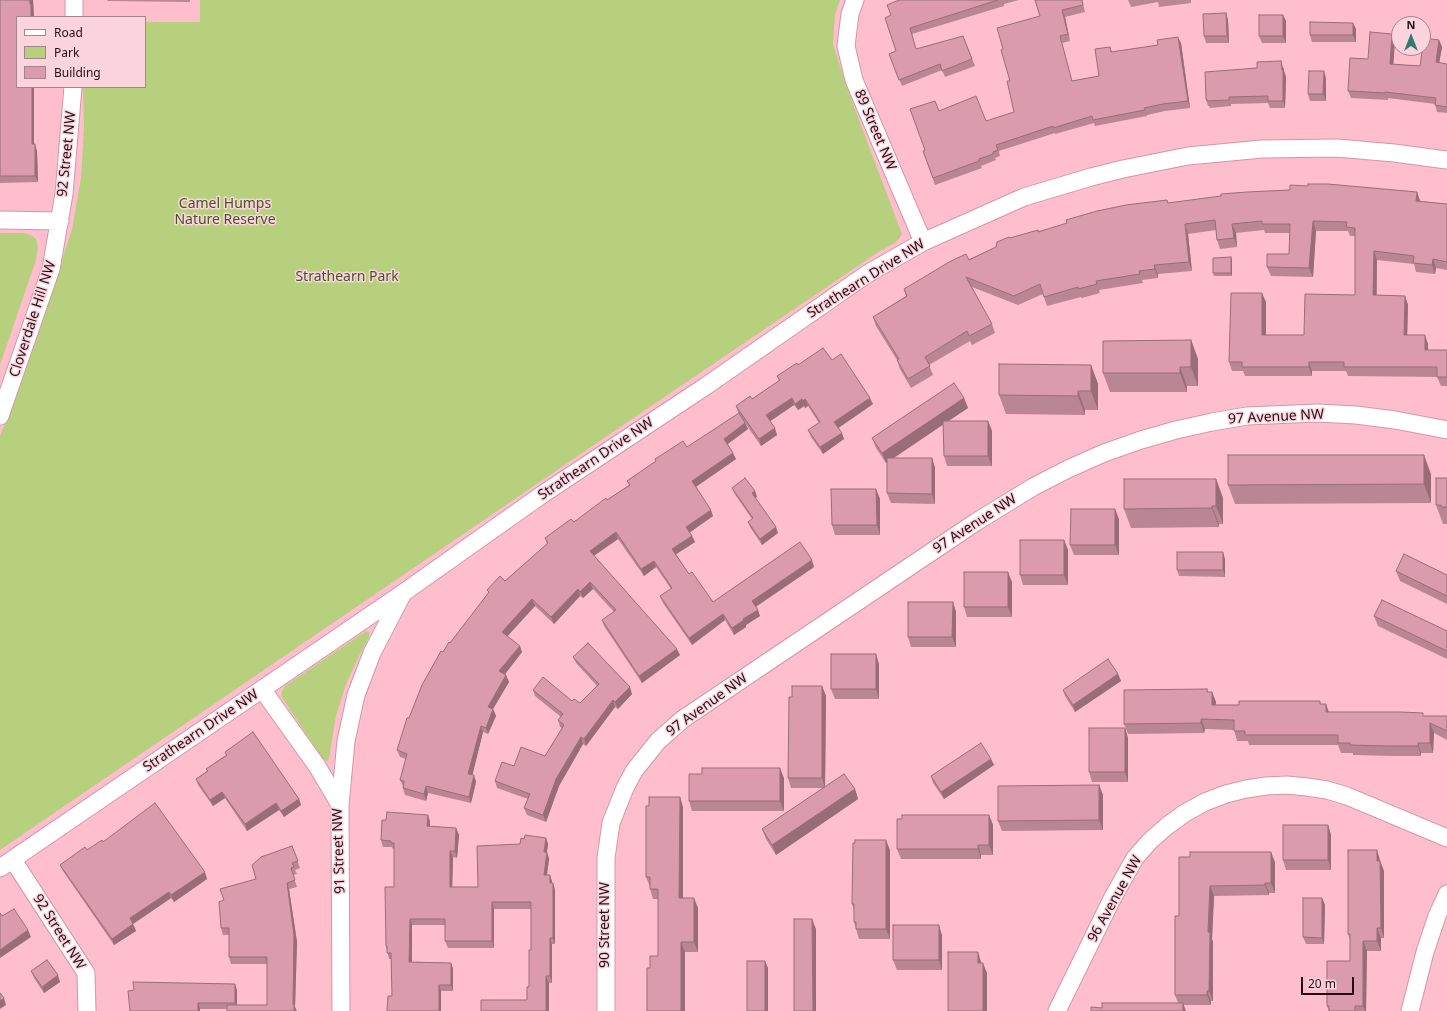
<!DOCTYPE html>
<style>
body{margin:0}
#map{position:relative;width:1447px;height:1011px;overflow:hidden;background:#febece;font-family:"Noto Sans",sans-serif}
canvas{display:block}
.legend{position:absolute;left:16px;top:16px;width:130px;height:72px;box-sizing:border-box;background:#fbd4dd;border:1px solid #a5858d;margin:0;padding:5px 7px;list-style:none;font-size:12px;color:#240e14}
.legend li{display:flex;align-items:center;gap:8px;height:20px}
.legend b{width:20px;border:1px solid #a5858d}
.north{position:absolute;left:1391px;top:16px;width:40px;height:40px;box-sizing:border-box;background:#fbd4dd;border:1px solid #a5858d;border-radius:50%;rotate:0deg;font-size:11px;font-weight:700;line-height:16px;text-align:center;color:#240e14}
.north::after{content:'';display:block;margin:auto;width:14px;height:18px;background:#347a70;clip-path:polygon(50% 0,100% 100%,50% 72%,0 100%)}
.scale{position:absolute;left:1301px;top:977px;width:53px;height:18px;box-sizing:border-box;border:2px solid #240e14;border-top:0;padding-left:5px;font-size:12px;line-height:14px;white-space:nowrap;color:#240e14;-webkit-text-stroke:3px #fbd4dd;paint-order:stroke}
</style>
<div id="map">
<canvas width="1447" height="1011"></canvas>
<ul class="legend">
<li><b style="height:5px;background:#fff"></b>Road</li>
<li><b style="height:11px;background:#b7d07d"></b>Park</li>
<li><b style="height:11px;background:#da9cac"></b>Building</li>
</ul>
<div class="north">N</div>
<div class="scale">20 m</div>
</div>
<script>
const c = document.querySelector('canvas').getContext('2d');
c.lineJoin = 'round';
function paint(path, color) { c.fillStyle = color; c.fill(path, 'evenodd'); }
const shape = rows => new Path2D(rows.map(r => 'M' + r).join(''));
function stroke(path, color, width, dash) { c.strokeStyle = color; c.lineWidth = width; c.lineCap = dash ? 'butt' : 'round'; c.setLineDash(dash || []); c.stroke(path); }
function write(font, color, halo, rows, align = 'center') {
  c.font = font + ' "Noto Sans",sans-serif'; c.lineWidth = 3; c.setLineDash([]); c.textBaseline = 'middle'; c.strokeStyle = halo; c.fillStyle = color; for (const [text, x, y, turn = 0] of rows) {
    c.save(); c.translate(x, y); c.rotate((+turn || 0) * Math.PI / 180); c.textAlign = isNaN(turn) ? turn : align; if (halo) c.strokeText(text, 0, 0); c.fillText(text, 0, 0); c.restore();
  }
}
const green = shape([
 [200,0,840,0,835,15,833,44,847,88,902,234,899,239,895,243,877,253,610,434,0,850,0,436,36,341,72,229,81,178,84,127,83,87,145,87,145,22,200,22],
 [0,233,24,233,31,235,36,239,38,247,36,260,0,365],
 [366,631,369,632,369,637,357,660,345,687,336,716,329,759,327,761,323,759,281,696,282,691,285,686]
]);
const street = shape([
 [855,0,850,14,846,46,854,80,923,242],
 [74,17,74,0],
 [0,220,60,221],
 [0,416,51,269,64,194,73,87],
 [262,689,317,766,340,805,341,1011],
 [340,805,346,741,356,695,372,653,402,595],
 [13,860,86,973,87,1011],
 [0,868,403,593,543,494,706,386,867,274,923,242,1024,197,1091,177,1123,169,1188,156,1262,149,1337,148,1394,153,1447,160],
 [606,1011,606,858,611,823,625,788,634,771,658,741,683,719,976,522,1033,487,1068,469,1104,453,1141,440,1176,430,1212,422,1247,416,1317,413,1356,415,1395,420,1447,430],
 [1057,1011,1112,899,1135,858,1150,841,1167,826,1185,813,1205,802,1226,794,1246,789,1266,786,1287,785,1307,787,1327,790,1347,796,1447,838],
 [1410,1011,1425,952,1437,916,1447,894]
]);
const wall = shape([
 [0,0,33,0,34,17,17,17,17,87,34,87,34,144,37,151,38,182,0,183],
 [107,0,190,0,190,2,108,1],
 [899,0,1019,0,1004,4,1004,6,912,34,916,49,963,36,975,66,945,77,942,70,902,86,889,54,896,51,891,15],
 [1035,0,1082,0,1085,12,1065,17,1070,41,1062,43,1072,81,1099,76,1110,47,1112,52,1181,43,1190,108,1165,111,1147,115,1147,116,1095,126,1094,123,1055,134,1055,133,999,151,1000,156,995,158,996,160,981,166,982,168,935,185,923,151,925,150,939,111,986,121,1014,112,1010,81,1003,49,1040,16],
 [1128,0,1191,0,1191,3,1159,7,1158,2,1131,7],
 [1226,13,1228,20,1229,43,1206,43,1204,36],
 [1283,15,1286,21,1286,43,1262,43,1259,36],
 [1353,23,1356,29,1356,42,1312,42,1310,35],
 [1395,40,1393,64,1420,66,1439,40,1442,47,1439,63,1447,64,1447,113,1437,112,1435,104,1388,98,1388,100,1351,98,1348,91,1368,59],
 [1284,68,1284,72,1286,77,1285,108,1270,108,1268,103,1231,104,1231,106,1210,108,1209,106,1208,106,1206,99],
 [1326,78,1326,101,1310,101,1308,94],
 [1417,192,1420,201,1447,204,1447,270,1436,268,1435,274,1416,272,1414,264,1377,260,1377,295,1405,296,1408,305,1407,335,1428,344,1428,350,1447,350,1447,386,1441,386,1437,377,1348,376,1346,371,1312,371,1312,376,1245,376,1243,371,1232,371,1229,362,1266,302,1266,335,1304,335,1355,295,1355,236,1350,236,1348,231,1316,231,1313,277,1271,276,1267,267,1289,254,1289,233,1265,233,1264,230,1236,233,1237,247,1220,249,1217,240,1216,230,1188,234,1192,271,1158,274,1158,278,1142,280,1143,283,1099,290,1100,293,1082,298,1081,297,1047,306,1043,294,1018,305,972,287,992,324,995,333,972,345,970,341,929,365,933,375,911,388,900,369,897,360,876,326,873,317,906,296,904,289,996,247,1010,238,1167,200,1168,203],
 [1231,257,1232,261,1232,276,1214,276,1213,273],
 [1191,340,1198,359,1198,386,1187,386,1187,392,1110,392,1103,373],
 [832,360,873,404,838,428,844,439,823,454,811,437,808,430,819,423,808,406,805,408,804,406,798,410,794,405,770,421,777,435,761,446,745,423,748,429,728,444,736,459,696,487,713,516,690,532,695,542,676,554,689,574,713,602,814,567,756,607,760,616,746,625,746,627,734,635,725,620,692,645,663,603,660,596,671,589,656,567,644,576,618,539,594,556,680,655,642,683,604,626,602,620,614,612,593,589,583,598,580,596,554,624,535,606,507,636,522,652,505,674,509,682,493,709,496,716,488,734,483,732,472,775,474,775,476,782,471,803,428,793,426,801,405,795,403,788,403,786,400,780,406,759,400,757,397,750,409,718,443,652,489,593,487,590,505,581,547,544,545,538,574,522,629,485,627,481,656,461,655,459,687,447,744,421,738,412,736,406,752,399,779,381,777,376,798,365],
 [1091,365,1098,384,1098,410,1085,410,1085,415,1006,414,999,395],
 [964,398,968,408,948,421,988,421,992,431,992,466,947,466,944,456,943,424,894,458,932,458,935,468,935,504,891,503,887,493,887,462,886,463,876,448,872,438],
 [1431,474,1431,503,1235,504,1228,485],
 [1447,478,1447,524,1443,524,1436,505],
 [1216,479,1223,498,1223,524,1219,524,1219,527,1131,528,1124,509],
 [732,488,755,491,757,497,755,498,778,533,762,545,750,527,748,522,752,519,734,493],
 [876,489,880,499,880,535,835,535,832,525],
 [1119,519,1119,555,1074,555,1070,545],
 [1064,540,1068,550,1068,585,1023,585,1020,575],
 [1225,559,1225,577,1179,576,1177,570],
 [1396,571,1447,575,1447,604,1400,581],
 [1012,582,1012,617,967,617,964,607],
 [953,602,956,612,956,647,911,647,908,637],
 [1374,616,1447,631,1447,659,1378,626],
 [573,657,632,694,618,709,615,707,586,746,583,744,559,786,546,822,527,815,524,808,528,799,497,788,495,781,514,766,545,756,562,728,560,727,558,720,561,717,535,696,533,690,580,703,597,686,576,663],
 [879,664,879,699,835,699,831,689],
 [1118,674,1121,681,1075,712,1065,696,1063,690],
 [822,686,826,696,825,787,855,789,858,799,776,855,766,839,762,829,824,788,791,788,788,778,792,697],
 [1207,689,1208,692,1212,692,1216,702,1216,705,1326,704,1329,712,1424,716,1447,716,1447,740,1434,733,1433,753,1421,753,1421,756,1392,756,1353,755,1353,753,1341,753,1338,745,1249,745,1248,741,1237,741,1234,730,1205,729,1204,733,1128,734,1124,724],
 [1125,728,1128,738,1128,782,1092,782,1089,772],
 [225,752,299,799,301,805,284,817,279,810,247,831,225,798,213,806,198,785,196,779,207,771,206,769,226,755],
 [991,759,994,765,944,799,933,783,931,776],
 [784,778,784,811,692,811,689,801],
 [1099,785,1103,795,1103,830,1002,831,998,821],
 [683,807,683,898,698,908,698,952,685,952,685,1011,650,968,658,956,658,899,653,899,650,889,650,887,646,877],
 [428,815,430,822,430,827,456,828,459,835,457,858,453,857,452,887,478,887,524,839,546,838,548,844,547,852,549,859,547,875,552,881,552,883,553,883,555,890,555,944,552,944,552,983,549,983,549,1011,527,1000,529,987,531,950,531,909,494,909,494,948,448,948,445,941,445,925,412,925,412,962,451,963,453,969,453,991,441,991,441,1011,392,996,391,959,389,959,386,946,394,887,394,849,393,849,392,847,383,847,381,840,386,820],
 [989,815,993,825,993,855,981,855,981,859,901,859,897,849],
 [1328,825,1331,835,1331,870,1286,870,1283,860],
 [103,842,207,879,174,902,171,898,133,924,136,931,114,945,63,871,60,865],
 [292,846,300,868,295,870,297,874,293,875,297,887,289,889,297,942,295,1007,227,1009,200,1009,200,1011,130,1011,237,990,237,1005,267,1005,267,964,231,964,229,957,229,935,223,935,221,928,224,900,256,879],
 [890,850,890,939,859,939,854,922,854,910,852,904],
 [1179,857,1275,862,1275,893,1269,893,1269,895,1214,896,1212,939,1213,942,1213,1001,1211,1001,1211,1005,1184,1005,1102,1008,1178,1003,1175,995,1179,916],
 [1380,860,1384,871,1384,938,1381,938,1381,951,1367,951,1366,1011,1329,1011,1327,1006,1350,961,1350,940,1348,934],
 [1322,898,1325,905,1324,944,1306,944,1303,937],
 [942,935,942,970,897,970,893,960],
 [31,971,60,982,44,993,34,978]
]);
const shadedWall = shape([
 [30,0,33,0,34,17,31,17],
 [1062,10,1065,17,1070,41,1068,34],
 [1226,13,1228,20,1229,43,1227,36],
 [1283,15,1286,21,1286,43,1283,36],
 [1353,23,1356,29,1356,42,1353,35],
 [1392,34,1395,40,1393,70,1390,64],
 [1178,37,1181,43,1190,108,1188,101],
 [1439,40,1442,47,1438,69,1436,62],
 [1281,61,1286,77,1285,108,1283,101],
 [1324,71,1326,78,1326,101,1323,94],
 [32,87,34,87,34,151,32,144],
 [35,144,37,151,38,182,35,176],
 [1417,192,1420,201,1416,201],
 [1313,221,1316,231,1313,277,1309,268],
 [1185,224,1188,234,1192,271,1189,262],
 [1232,224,1236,233,1237,247,1234,238],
 [1374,251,1377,260,1376,304,1373,295],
 [1231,257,1232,261,1232,276,1231,273],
 [1433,259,1436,268,1435,274,1432,265],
 [1154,265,1158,274,1158,278,1155,269],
 [1262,293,1266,302,1266,344,1262,335],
 [1405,296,1408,305,1407,344,1404,335],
 [1425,335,1428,344,1428,359,1425,350],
 [1191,340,1198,359,1198,386,1191,367],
 [1309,362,1312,371,1312,376,1309,367],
 [1091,365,1098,384,1098,410,1091,391],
 [1180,367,1187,386,1187,392,1180,373],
 [1078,391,1085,410,1085,415,1078,396],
 [792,398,794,405,769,422,766,415],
 [870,398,873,404,837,429,834,422],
 [964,398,968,408,886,463,882,453],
 [802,399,804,406,798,410,795,404],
 [805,399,808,406,805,408,803,401],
 [988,421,992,431,992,466,988,456],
 [745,423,748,429,726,445,724,439],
 [775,428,777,435,761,446,759,439],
 [842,433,844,439,823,454,820,447],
 [733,453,736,459,694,488,692,481],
 [1424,455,1431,474,1431,503,1424,484],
 [932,458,935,468,935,504,932,494],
 [1216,479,1223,498,1223,524,1216,506],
 [876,489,880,499,880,535,877,525],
 [755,491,757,497,754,499,752,493],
 [1212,506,1219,524,1219,527,1212,508],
 [1115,509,1119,519,1119,555,1115,545],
 [711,510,713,516,689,533,686,527],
 [776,527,778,533,762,545,760,539],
 [616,532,618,539,592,557,590,551],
 [692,536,695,542,675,555,672,549],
 [1064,540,1068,550,1068,585,1064,575],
 [1223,552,1225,559,1225,577,1223,570],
 [812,560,814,567,755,607,752,601],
 [654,561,656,567,644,576,641,569],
 [1008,572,1012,582,1012,617,1008,607],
 [590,582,593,589,583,598,580,592],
 [578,589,580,596,554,624,551,617],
 [532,599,535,606,505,639,502,632],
 [953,602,956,612,956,647,952,637],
 [758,610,760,616,746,625,746,627,734,635,732,628,743,619],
 [723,614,725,620,692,645,689,638],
 [520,646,522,652,502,678,499,671],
 [677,649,680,655,642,683,639,676],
 [876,654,879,664,879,699,876,689],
 [1118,674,1121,681,1075,712,1073,705],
 [506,675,509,682,493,709,496,716,488,734,486,728,488,707],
 [822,686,826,696,825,788,822,778],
 [630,687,632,694,618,709,615,702],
 [1212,692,1216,702,1216,715,1212,705],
 [613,700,615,707,586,746,584,739],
 [1326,704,1329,714,1326,712],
 [1201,719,1205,729,1204,733,1201,723],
 [1430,723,1434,733,1433,753,1430,743],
 [481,726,483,732,471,781,468,774],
 [1125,728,1128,738,1128,782,1125,772],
 [581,737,583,744,559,786,546,822,543,815,556,779],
 [1418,743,1421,753,1421,756,1418,746],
 [991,759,994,765,944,799,941,792],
 [780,768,784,778,784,811,780,801],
 [474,775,476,782,471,803,469,797],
 [1099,785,1103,795,1103,830,1099,820],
 [426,786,428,793,426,801,424,794],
 [855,789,858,799,776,855,772,845],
 [222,792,225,798,213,806,210,800],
 [680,797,683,807,683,908,679,898],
 [299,799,301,805,284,817,281,811],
 [276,803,279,810,247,831,245,824],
 [428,815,430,822,430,833,427,826],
 [989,815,993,825,993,855,989,845],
 [1328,825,1331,835,1331,870,1328,860],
 [456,828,459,835,457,858,455,851],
 [546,838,548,844,546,858,544,852],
 [886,840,890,850,890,939,886,929],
 [978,845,981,855,981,859,978,849],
 [1377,850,1380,860,1380,871,1377,861],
 [450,851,453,857,452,893,450,887],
 [547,852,549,859,546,881,544,875],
 [1271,852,1275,862,1275,893,1271,883],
 [1380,861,1384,871,1384,938,1381,928],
 [205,872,207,879,174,902,171,895],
 [550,875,552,881,552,889,550,883],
 [287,883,289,889,297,942,295,1007,297,1011,294,1011,293,1004],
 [553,883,555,890,555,944,553,938],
 [1265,883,1269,893,1269,895,1265,885],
 [1210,886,1214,896,1212,939,1213,942,1213,1001,1209,991,1208,932],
 [169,892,171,898,133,924,136,931,114,945,112,939,130,918],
 [694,898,698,908,698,952,694,942],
 [1322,898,1325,905,1324,944,1322,938],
 [492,902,494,909,494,948,492,941],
 [410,919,412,925,412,969,409,962],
 [812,919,816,929,816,1011,813,1011],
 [939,925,942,935,942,970,939,960],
 [1377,928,1381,938,1381,951,1377,941],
 [28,930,31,937,0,958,0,950],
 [550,938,552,944,552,983,550,976],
 [1363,941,1367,951,1366,1011,1365,1011,1363,1006],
 [681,942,685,952,685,1011,681,1011],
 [978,952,981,962,981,973,978,963],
 [765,961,768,968,768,1011,765,1011],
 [451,963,453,969,453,991,451,985],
 [983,963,987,973,987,1011,983,1011],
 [58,975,60,982,44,993,42,987],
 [546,976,549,983,549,1011,546,1011],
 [235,984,237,990,237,1009,235,1003],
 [439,985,441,991,441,1011,439,1011],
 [1207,991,1211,1001,1211,1005,1207,995],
 [4,998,6,1005,0,1009,0,1001],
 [198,1003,200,1009,200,1011,198,1011],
 [1183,1003,1186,1011,1183,1011]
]);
const building = shape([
 [0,0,30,0,30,4,31,4,31,17,17,17,17,87,32,87,32,144,35,144,35,176,0,176,0,0],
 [899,0,998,0,910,28,916,49,963,36,972,59,942,71,940,64,899,80,889,54,896,51,885,18,891,15,887,5,899,0],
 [1035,0,1082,0,1083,5,1062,10,1068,34,1060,36,1072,81,1099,76,1095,49,1110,47,1111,52,1158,45,1157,40,1178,37,1188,101,1163,104,1144,108,1145,110,1093,120,1092,116,1053,128,1053,126,996,145,998,150,993,152,993,154,979,159,979,161,933,178,923,151,925,150,910,109,935,101,939,111,976,96,986,121,1014,112,1007,81,1010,81,1001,50,1003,49,997,28,1040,16,1035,0],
 [1226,13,1227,36,1204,36,1203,14,1226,13],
 [1259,15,1283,15,1283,36,1259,36,1259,15],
 [1310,22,1353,23,1353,35,1310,35,1310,22],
 [1370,32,1392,34,1390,64,1420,66,1424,38,1439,40,1436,62,1447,64,1447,107,1435,105,1436,98,1385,92,1385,93,1348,91,1350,58,1368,59,1370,32],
 [1281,61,1282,70,1283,70,1283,101,1268,101,1268,96,1229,97,1229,100,1207,101,1207,99,1206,99,1205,72,1257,68,1257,62,1281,61],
 [1309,71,1324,71,1323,94,1308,94,1309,71],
 [1308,184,1328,184,1417,192,1416,201,1447,204,1447,262,1433,259,1432,265,1413,263,1414,256,1374,251,1373,295,1405,296,1404,335,1425,335,1425,350,1447,350,1447,377,1437,377,1437,367,1344,367,1344,362,1309,362,1309,367,1242,367,1242,362,1229,362,1231,293,1262,293,1262,335,1304,335,1305,294,1355,295,1355,228,1346,227,1347,222,1313,221,1309,268,1267,267,1267,254,1289,254,1290,224,1262,224,1262,221,1232,224,1234,238,1217,240,1215,220,1185,224,1189,262,1154,265,1155,269,1139,271,1140,274,1096,281,1097,284,1078,289,1078,287,1044,297,1040,284,1014,296,966,277,992,324,969,336,967,331,925,357,930,366,908,379,897,360,899,359,873,317,907,296,904,289,951,261,966,254,969,260,996,247,997,242,1009,237,1010,238,1038,230,1038,232,1067,223,1066,220,1097,211,1126,205,1167,200,1168,203,1221,196,1221,194,1247,192,1290,190,1290,185,1308,186,1308,184],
 [1231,257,1231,273,1213,273,1213,258,1231,257],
 [1191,340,1191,367,1180,367,1180,373,1103,373,1103,341,1191,340],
 [823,348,832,360,841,354,870,398,834,422,842,433,820,447,808,430,820,422,805,399,803,401,802,399,795,404,792,398,766,415,775,428,759,439,736,406,750,396,752,399,780,380,777,376,797,363,798,365,823,348],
 [999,364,1091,365,1091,391,1078,391,1078,396,999,395,999,364],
 [954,383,964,398,882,453,872,438,954,383],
 [739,413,745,423,724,439,733,453,692,481,711,510,686,527,692,536,672,549,689,574,692,572,713,602,800,542,812,560,752,601,758,610,743,619,744,620,732,628,723,614,689,638,660,596,672,588,654,561,641,569,616,532,590,551,677,649,639,676,602,620,616,610,590,582,580,592,578,589,551,617,532,599,502,632,520,646,499,671,506,675,488,707,493,709,486,728,481,726,468,774,474,775,469,797,426,786,424,794,403,788,404,781,400,780,407,754,397,750,407,718,409,718,422,685,441,651,443,652,449,642,450,643,489,592,487,590,500,576,505,581,548,543,545,538,571,519,574,522,606,498,607,500,630,485,627,481,656,461,655,459,663,454,683,441,687,447,739,413],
 [943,421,988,421,988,456,944,456,943,421],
 [1228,455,1424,455,1424,484,1228,485,1228,455],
 [887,458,932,458,932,494,887,493,887,458],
 [745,478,755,491,752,493,776,527,760,539,748,522,753,518,732,488,745,478],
 [1436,478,1447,478,1447,507,1441,507,1441,505,1436,505,1436,478],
 [1124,479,1216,479,1216,506,1212,506,1212,508,1124,509,1124,479],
 [831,489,876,489,877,525,832,525,831,489],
 [1071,509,1115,509,1115,545,1070,545,1071,509],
 [1020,540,1064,540,1064,575,1020,575,1020,540],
 [1177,552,1223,552,1223,570,1177,570,1177,552],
 [1404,554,1447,575,1447,596,1396,571,1404,554],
 [964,572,1008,572,1008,607,964,607,964,572],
 [1382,600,1447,631,1447,651,1374,616,1382,600],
 [908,602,953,602,952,637,908,637,908,602],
 [588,643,630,687,615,702,613,700,584,739,581,737,556,779,543,815,524,808,530,794,495,781,502,762,514,766,521,747,545,756,564,725,558,720,563,714,533,690,543,677,572,701,574,699,580,703,599,684,573,657,588,643],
 [831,654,876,654,876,689,831,689,831,654],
 [1108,659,1118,674,1073,705,1063,690,1108,659],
 [792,686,822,686,822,778,788,778,789,697,792,697,792,686],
 [1207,689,1207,692,1212,692,1212,705,1239,705,1239,701,1320,701,1320,704,1326,704,1326,712,1401,712,1423,713,1423,716,1447,716,1447,731,1430,723,1430,743,1418,743,1418,746,1388,746,1350,745,1350,743,1338,743,1338,735,1245,735,1245,731,1234,731,1234,720,1201,719,1201,723,1124,724,1124,690,1207,689],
 [1089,728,1125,728,1125,772,1089,772,1089,728],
 [253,732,299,799,281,811,276,803,245,824,222,792,210,800,196,779,208,771,206,769,227,755,225,752,253,732],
 [981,743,991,759,941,792,931,776,981,743],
 [702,768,780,768,780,801,689,801,689,774,702,774,702,768],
 [844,774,855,789,772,845,762,829,844,774],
 [1099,785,1099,820,998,821,998,786,1099,785],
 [649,797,680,797,679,898,694,898,694,942,681,942,681,1011,647,1011,647,968,650,968,650,956,658,956,658,889,650,889,650,877,646,877,646,806,649,806,649,797],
 [155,803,205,872,171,895,169,892,130,918,133,924,112,939,60,865,85,847,87,850,102,840,103,842,155,803],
 [387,812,428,815,427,826,456,828,455,851,450,851,450,887,478,887,477,846,520,844,521,838,524,839,525,835,546,838,544,852,547,852,544,875,550,875,550,883,553,883,553,938,550,938,550,976,546,976,546,1011,481,1011,481,1000,527,1000,527,987,529,987,529,950,531,950,531,902,492,902,492,941,445,941,445,919,410,919,409,962,451,963,451,985,439,985,439,1011,387,1011,388,996,392,996,391,953,387,953,387,946,386,946,385,887,394,887,394,843,391,843,391,841,381,840,382,820,386,820,387,812],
 [902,815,989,815,989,845,978,845,978,849,897,849,897,819,902,819,902,815],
 [1283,825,1328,825,1328,860,1283,860,1283,825],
 [855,840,886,840,886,929,856,929,856,922,854,922,854,904,852,904,853,843,855,843,855,840],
 [292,846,298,861,292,863,294,867,291,868,295,880,287,883,294,935,293,1004,294,1004,294,1011,227,1011,227,1005,267,1005,267,957,229,957,229,928,221,928,219,902,224,900,220,889,256,879,252,865,261,857,292,846],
 [1348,850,1377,850,1377,861,1380,861,1381,928,1377,928,1377,941,1363,941,1363,1006,1355,1006,1355,1011,1329,1011,1329,1006,1327,1006,1327,961,1350,961,1350,934,1348,934,1348,850],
 [1190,852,1271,852,1271,883,1265,883,1265,885,1210,886,1208,932,1210,932,1209,991,1207,991,1207,995,1175,995,1175,916,1179,916,1179,857,1190,857,1190,852],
 [1303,898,1322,898,1322,938,1303,937,1303,898],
 [14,909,28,930,0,950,0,913,2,916,14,909],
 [794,919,812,919,813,1011,794,1011,794,919],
 [893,925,939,925,939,960,893,960,893,925],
 [948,952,978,952,978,963,983,963,983,1011,948,1011,948,952],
 [47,960,58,975,42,987,31,971,47,960],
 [747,961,765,961,765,1011,747,1011,747,961],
 [133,982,235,984,235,1003,198,1003,198,1011,130,1011,128,991,134,990,133,982],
 [0,993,4,998,0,1001,0,993],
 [1102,1003,1183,1003,1183,1011,1091,1011,1091,1007,1102,1008,1102,1003]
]);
const streetNames = [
 ["89 Street NW",875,130,67],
 ["92 Street NW",67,154,-84],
 ["Strathearn Drive NW",866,279,-32],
 ["Cloverdale Hill NW",33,319,-72],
 ["97 Avenue NW",1276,417,-3],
 ["Strathearn Drive NW",596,459,-34],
 ["97 Avenue NW",975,524,-33],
 ["97 Avenue NW",707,705,-36],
 ["Strathearn Drive NW",201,731,-34],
 ["91 Street NW",339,851,-92],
 ["96 Avenue NW",1115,899,-61],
 ["90 Street NW",605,925,-90],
 ["92 Street NW",59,932,58]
];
const parkNames = [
 ["Camel Humps",225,204],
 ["Nature Reserve",225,220],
 ["Strathearn Park",347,277]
];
paint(green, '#b7d07d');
stroke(street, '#d496a6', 19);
stroke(street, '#fff', 17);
paint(wall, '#bb8694');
paint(shadedWall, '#996d78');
paint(building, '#da9cac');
stroke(building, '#996d78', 1);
write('14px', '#240e14', '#fbd4dd', streetNames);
write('14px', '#465425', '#fbd4dd', parkNames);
</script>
